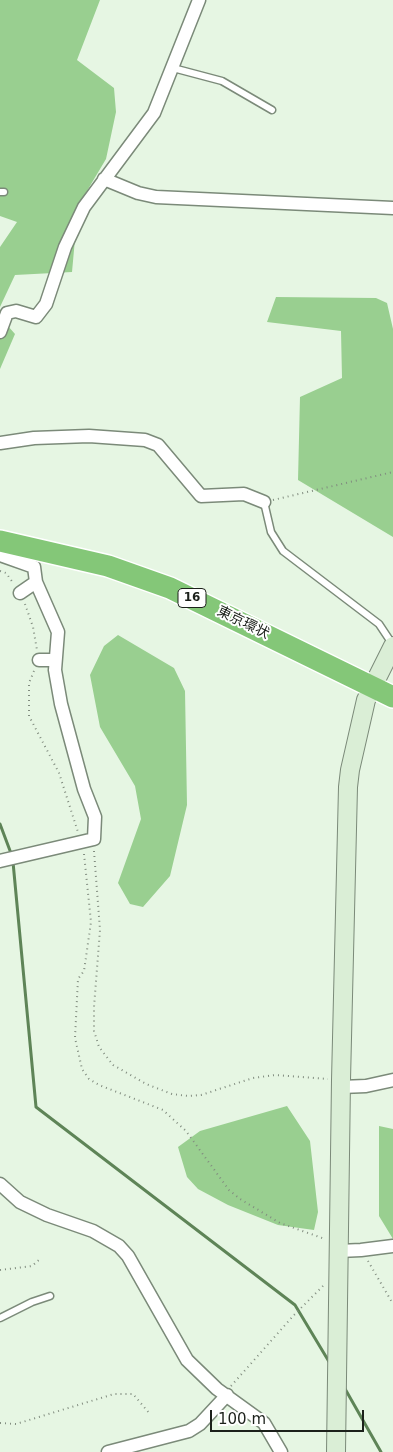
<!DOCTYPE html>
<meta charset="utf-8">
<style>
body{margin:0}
#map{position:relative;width:393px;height:1452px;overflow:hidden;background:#e6f6e3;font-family:"DejaVu Sans",sans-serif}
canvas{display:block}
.scale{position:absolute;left:210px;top:1410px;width:154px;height:22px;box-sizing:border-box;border:2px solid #1c211b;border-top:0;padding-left:6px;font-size:15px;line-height:18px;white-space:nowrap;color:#1c211b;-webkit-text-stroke:4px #fff;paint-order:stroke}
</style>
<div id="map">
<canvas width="393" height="1452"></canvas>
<div class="scale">100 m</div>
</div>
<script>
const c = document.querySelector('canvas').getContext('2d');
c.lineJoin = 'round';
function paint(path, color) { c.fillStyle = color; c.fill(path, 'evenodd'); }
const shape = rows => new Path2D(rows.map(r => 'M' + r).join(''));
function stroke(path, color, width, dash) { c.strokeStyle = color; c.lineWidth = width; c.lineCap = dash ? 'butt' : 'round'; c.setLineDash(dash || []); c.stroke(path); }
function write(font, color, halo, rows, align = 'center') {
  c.font = font + ' "DejaVu Sans","Noto Sans JP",sans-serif'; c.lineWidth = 4; c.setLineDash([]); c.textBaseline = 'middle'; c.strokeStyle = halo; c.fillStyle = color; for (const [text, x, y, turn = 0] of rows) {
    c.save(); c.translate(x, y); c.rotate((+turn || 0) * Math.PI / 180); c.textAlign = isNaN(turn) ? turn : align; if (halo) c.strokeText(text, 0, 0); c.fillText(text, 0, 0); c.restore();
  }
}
const forest = shape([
 [0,0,100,0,77,60,114,88,116,112,106,159,78,206,72,272,15,275,0,307,0,247,17,222,0,216],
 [276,297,376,298,387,303,393,329,393,537,298,480,300,397,342,378,341,331,267,322],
 [0,317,15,334,0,369],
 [118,635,174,668,185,691,187,805,170,876,143,907,130,904,118,883,141,819,135,786,100,727,90,675,104,646],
 [287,1106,310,1141,318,1212,314,1230,278,1225,228,1205,198,1189,187,1177,178,1147,200,1131],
 [379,1126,393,1129,393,1239,379,1216]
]);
const stream = shape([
 [0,824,12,856],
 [13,862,36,1107,295,1305,331,1365],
 [344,1387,381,1452]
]);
const path = shape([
 [273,500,393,472],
 [0,571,6,573,14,584],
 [25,604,33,627,37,650],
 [34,671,29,683,29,716,59,773,78,832],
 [94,851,100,930,94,1007,94,1031,99,1047,113,1065,146,1084,172,1094,188,1096,201,1095,253,1078,275,1075,328,1079],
 [84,854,91,922,84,971,78,979,75,1038,82,1069,89,1079,99,1085,163,1110,186,1131,229,1190,240,1199,280,1223,325,1239],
 [368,1261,393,1304],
 [0,1270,32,1266,40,1259],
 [231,1386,294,1315,324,1285],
 [0,1423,16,1424,114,1394,133,1394,150,1414]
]);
const lane = shape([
 [173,68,222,81,272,110],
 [0,192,4,192],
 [264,502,271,532,283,551,379,624,393,645],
 [0,1318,32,1302,50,1296]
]);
const street = shape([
 [104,179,138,193,156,197,393,208],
 [0,332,7,313,16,311,36,317,46,304,65,247,84,207,154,113,199,0],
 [0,443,34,438,89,436,145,440,158,445,201,496,244,494,264,502],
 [0,555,34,567,36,582,20,593],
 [39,660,55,660],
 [0,861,94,839,95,817,84,789,61,704,55,670,58,632,36,582],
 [341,1087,366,1086,393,1080],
 [0,1184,20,1202,47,1215,93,1231,119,1246,128,1256,187,1360,217,1389,264,1423,281,1452],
 [339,1251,361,1250,393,1246],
 [108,1452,189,1431,200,1424,227,1395]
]);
const secondary = shape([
 [336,1452,341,1080,348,787,350,770,366,700,393,646]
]);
const highway = shape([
 [0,541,108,566,170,588,393,697]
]);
const shields = [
 [192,598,28]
];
const shieldNames = [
 ["16",192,598]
];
const streetNames = [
 ["東京環状",243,623,26]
];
paint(forest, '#99cf90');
stroke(stream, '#5e8457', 3);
stroke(lane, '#7b8a79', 9);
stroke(street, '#7b8a79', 15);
stroke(secondary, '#7b8a79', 20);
stroke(highway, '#fff', 24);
stroke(path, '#818c7f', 2, [1, 4]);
stroke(lane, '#fff', 6);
stroke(street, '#fff', 12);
stroke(secondary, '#daeed6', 18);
stroke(highway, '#84c778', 21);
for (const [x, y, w] of shields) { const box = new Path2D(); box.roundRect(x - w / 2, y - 9.5, w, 19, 4); c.fillStyle = '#fff'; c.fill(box); stroke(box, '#1c211b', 1); }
write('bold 12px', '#1c211b', null, shieldNames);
write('14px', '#1c211b', '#fff', streetNames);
</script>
